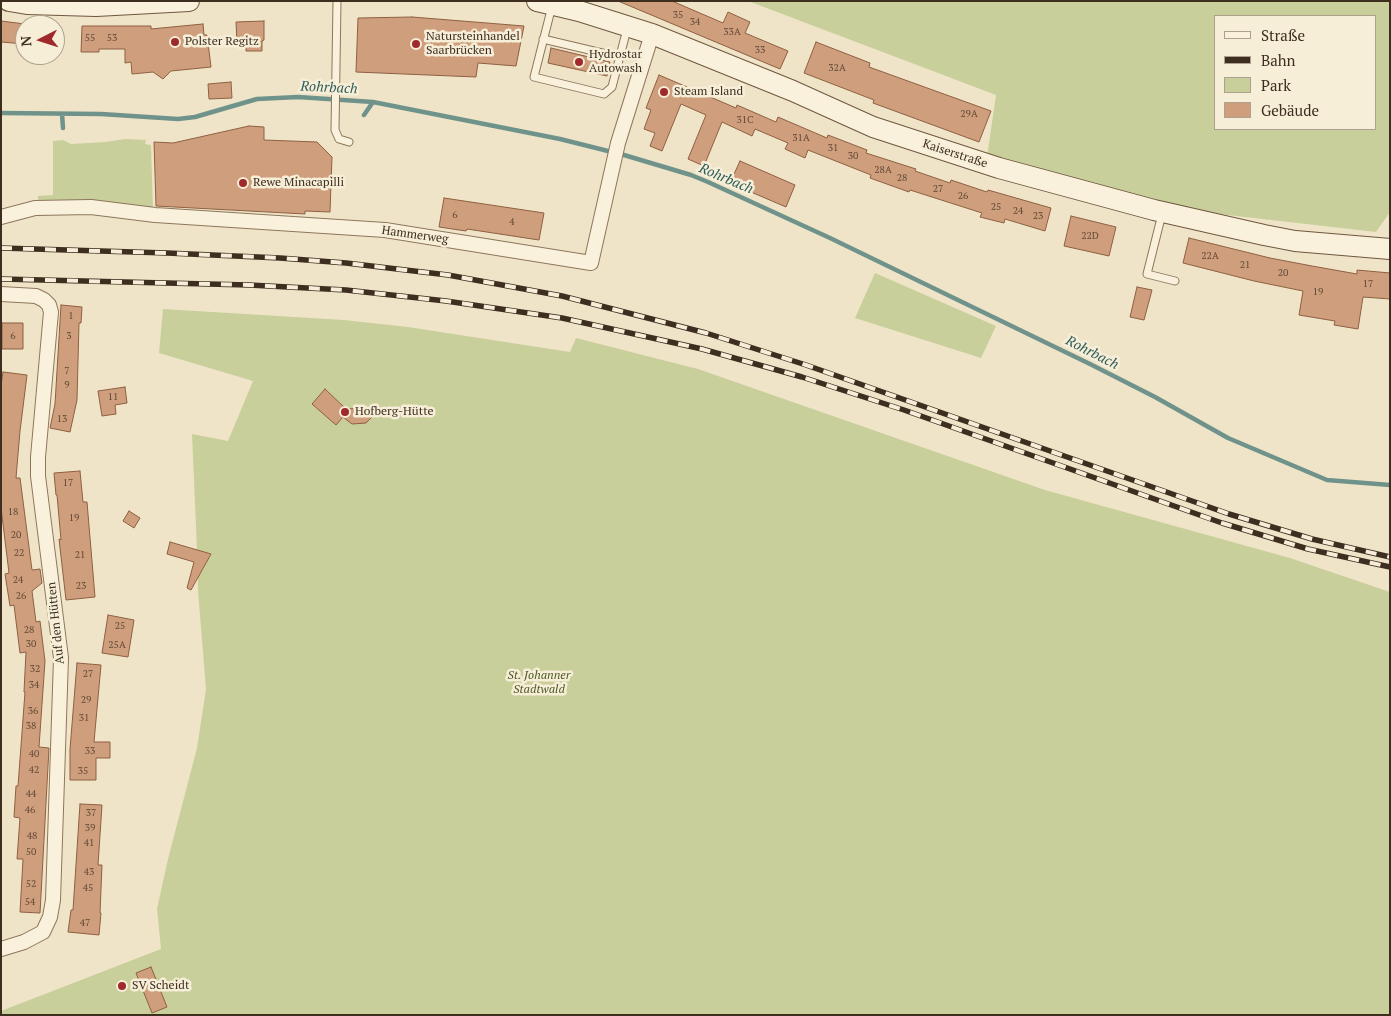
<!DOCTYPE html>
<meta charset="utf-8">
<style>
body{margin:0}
#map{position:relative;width:1391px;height:1016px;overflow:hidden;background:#f0e4c8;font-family:"PT Serif",serif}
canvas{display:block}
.frame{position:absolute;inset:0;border:2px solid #3d2e20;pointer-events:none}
.legend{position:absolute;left:1214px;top:15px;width:162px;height:115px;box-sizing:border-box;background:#f7eed8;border:1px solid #ada18e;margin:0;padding:6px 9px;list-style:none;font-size:15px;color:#3d2e20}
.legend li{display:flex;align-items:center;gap:10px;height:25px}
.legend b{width:25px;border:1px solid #ada18e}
.north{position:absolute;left:15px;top:15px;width:50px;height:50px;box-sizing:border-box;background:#f7eed8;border:1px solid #ada18e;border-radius:50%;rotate:265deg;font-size:14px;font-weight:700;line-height:20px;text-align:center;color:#3d2e20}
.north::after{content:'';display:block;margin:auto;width:18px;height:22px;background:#9e2a2b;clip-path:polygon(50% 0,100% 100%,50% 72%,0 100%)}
</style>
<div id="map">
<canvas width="1391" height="1016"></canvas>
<div class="frame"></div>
<ul class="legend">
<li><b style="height:6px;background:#faf1dc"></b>Straße</li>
<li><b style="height:6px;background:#3d2e20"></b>Bahn</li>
<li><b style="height:14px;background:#c9cf9b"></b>Park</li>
<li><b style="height:14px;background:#cf9f7d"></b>Gebäude</li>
</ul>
<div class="north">N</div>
</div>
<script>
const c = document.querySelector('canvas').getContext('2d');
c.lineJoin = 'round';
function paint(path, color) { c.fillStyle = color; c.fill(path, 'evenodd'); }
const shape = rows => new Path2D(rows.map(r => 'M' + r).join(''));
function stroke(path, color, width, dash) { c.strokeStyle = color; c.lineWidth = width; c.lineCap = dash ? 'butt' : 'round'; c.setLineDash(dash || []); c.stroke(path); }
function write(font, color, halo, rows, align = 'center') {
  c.font = font + ' "PT Serif",serif'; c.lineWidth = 5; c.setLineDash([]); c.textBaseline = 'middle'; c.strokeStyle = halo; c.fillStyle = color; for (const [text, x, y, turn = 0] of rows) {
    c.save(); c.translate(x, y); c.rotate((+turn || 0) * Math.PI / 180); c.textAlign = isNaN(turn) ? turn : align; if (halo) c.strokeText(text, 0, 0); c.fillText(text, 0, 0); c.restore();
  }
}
const green = shape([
 [748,1,1390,1,1390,212,1376,232,1201,212,987,157,996,95],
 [1215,16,1375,16,1375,129,1215,129],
 [125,139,146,140,145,144,151,145,153,209,114,203,38,201,38,196,53,195,53,141,63,140,71,144,105,142],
 [875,273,996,326,981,358,855,318],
 [163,309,344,320,408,327,570,352,576,338,698,369,1045,490,1290,558,1390,592,1390,1015,1,1015,1,1011,161,949,157,909,168,859,197,748,206,689,198,591,198,576,211,554,197,550,192,434,228,441,253,381,159,353]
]);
const stream = shape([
 [1,113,101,114,178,119,195,117,257,99,298,97,373,102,560,139,624,155,691,175,708,182,830,238,1090,364,1155,397,1228,438,1327,480,1390,485],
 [62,114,63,128],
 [364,115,373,102]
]);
const building = shape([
 [618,1,672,1,723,23,728,12,750,22,745,33,788,51,780,69,618,1],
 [412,17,524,26,516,66,478,63,476,77,356,72,358,18,412,17],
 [1,21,25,24,25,44,1,42,1,21],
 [264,21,264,40,262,41,262,51,246,51,246,41,237,42,236,22,264,21],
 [203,24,204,35,207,35,211,67,171,71,163,79,153,72,132,74,131,62,125,63,125,49,99,49,99,52,81,52,82,26,151,26,151,29,203,24],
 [816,42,870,63,869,67,991,111,979,142,873,103,874,100,804,73,816,42],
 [551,48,610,62,607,76,548,63,551,48],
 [659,75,736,108,737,105,776,122,778,117,827,138,828,135,867,150,866,153,916,169,915,171,950,183,951,180,987,192,988,190,1051,208,1045,231,1005,219,1004,223,980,217,982,213,910,190,909,192,870,178,871,175,808,150,805,158,785,149,788,143,755,129,752,136,722,122,704,166,688,159,706,115,681,104,662,151,650,146,655,133,644,129,651,110,646,108,659,75],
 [231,82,232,98,209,99,208,84,231,82],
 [249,126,264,127,264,140,317,142,332,157,330,212,305,211,305,214,156,206,154,142,173,143,249,126],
 [740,161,795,185,786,207,730,183,740,161],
 [444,198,544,213,539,240,467,229,466,231,439,227,444,198],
 [1071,216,1116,227,1109,256,1064,246,1071,216],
 [1189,238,1270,258,1312,266,1357,274,1357,270,1390,273,1390,299,1363,297,1358,329,1334,325,1335,321,1299,315,1303,291,1254,281,1183,263,1189,238],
 [1137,287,1152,290,1144,320,1130,317,1137,287],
 [61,305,82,307,81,323,79,323,77,400,70,432,50,428,55,404,61,305],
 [2,323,23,323,23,349,2,349,2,323],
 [3,372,27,375,20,431,16,478,20,478,32,570,40,569,42,583,32,591,36,622,40,621,45,661,39,747,49,748,40,913,20,912,23,859,17,859,20,818,14,817,16,786,18,786,25,692,24,692,26,652,20,653,14,605,10,606,5,574,9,573,1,508,1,385,3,372],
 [125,387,127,403,115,405,116,414,102,416,98,391,125,387],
 [325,389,346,409,365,408,374,415,366,423,352,424,343,417,336,425,312,404,325,389],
 [80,471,83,502,87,502,95,597,66,600,59,539,61,540,57,495,56,495,54,473,80,471],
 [129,511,140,518,134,528,123,521,129,511],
 [170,542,211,554,191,590,187,588,194,562,167,554,170,542],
 [108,615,134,620,128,657,102,653,108,615],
 [77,663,101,665,94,742,110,742,110,758,96,758,96,780,70,780,70,749,77,663],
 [80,804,102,805,98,865,102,865,100,913,101,913,99,935,68,932,71,910,73,910,80,804],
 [151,967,167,1007,152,1013,136,973,151,967]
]);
const lane = shape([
 [337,1,335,130,339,139,349,142],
 [552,6,534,77,604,94,612,87,627,29],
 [543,39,619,57],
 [1162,214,1147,274,1175,281]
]);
const street = shape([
 [1,217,35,208,91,207,155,215,385,230,591,263,618,143,652,34],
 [1,294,36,296,44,300,49,305,51,312,38,457,38,476,61,658,53,900,50,917,43,932,24,942,1,949]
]);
const secondary = shape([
 [9,1,27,4,96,6,189,1],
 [537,1,579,11,652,34,793,91,873,127,999,168,1154,210,1264,235,1295,241,1390,249]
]);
const rail = shape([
 [1,248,167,253,280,258,346,263,448,275,562,296,706,333,806,365,1229,514,1312,539,1390,557],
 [1,279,249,285,346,290,446,301,562,318,702,349,802,377,904,410,1222,523,1308,549,1390,567]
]);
const markers = [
 [175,42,5,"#9e2a2b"],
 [416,44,5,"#9e2a2b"],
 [579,62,5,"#9e2a2b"],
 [664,92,5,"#9e2a2b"],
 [243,183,5,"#9e2a2b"],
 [345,412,5,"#9e2a2b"],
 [122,986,5,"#9e2a2b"]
];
const numberNames = [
 ["35",678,15],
 ["34",695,22],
 ["33A",732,32],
 ["55",90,38],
 ["53",112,38],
 ["33",760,50],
 ["32A",837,68],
 ["29A",969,114],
 ["31C",745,120],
 ["31A",801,138],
 ["31",833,148],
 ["30",853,156],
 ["28A",883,170],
 ["28",902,178],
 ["27",938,189],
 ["26",963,196],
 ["25",996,207],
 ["24",1018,211],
 ["6",455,215],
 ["23",1038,216],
 ["4",512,222],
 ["22D",1090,236],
 ["22A",1210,256],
 ["21",1245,265],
 ["20",1283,273],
 ["17",1368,284],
 ["19",1318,292],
 ["1",71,316],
 ["6",13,336],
 ["3",69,336],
 ["7",67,371],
 ["9",67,385],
 ["11",113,397],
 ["13",62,419],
 ["17",68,483],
 ["18",13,512],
 ["19",74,518],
 ["20",16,535],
 ["22",19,553],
 ["21",80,555],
 ["24",18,580],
 ["23",81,586],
 ["26",21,596],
 ["25",120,626],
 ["28",29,630],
 ["30",31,644],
 ["25A",117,645],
 ["32",35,669],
 ["27",88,674],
 ["34",34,685],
 ["29",86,700],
 ["36",33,711],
 ["31",84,718],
 ["38",31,726],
 ["33",90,751],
 ["40",34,754],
 ["42",34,770],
 ["35",83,771],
 ["44",31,794],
 ["46",30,810],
 ["37",91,813],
 ["39",90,828],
 ["48",32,836],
 ["41",89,843],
 ["50",31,852],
 ["43",89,872],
 ["52",31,884],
 ["45",88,888],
 ["54",30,902],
 ["47",85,923]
];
const poiNames = [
 ["Natursteinhandel",426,37],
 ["Saarbrücken",426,51],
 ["Polster Regitz",185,42],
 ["Hydrostar",589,55],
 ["Autowash",589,69],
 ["Steam Island",674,92],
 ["Rewe Minacapilli",253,183],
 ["Hofberg-Hütte",355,412],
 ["SV Scheidt",132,986]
];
const streetNames = [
 ["Kaiserstraße",955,154,18],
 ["Hammerweg",415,235,8],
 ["Auf den Hütten",56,623,-96]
];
const parkNames = [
 ["St. Johanner",539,676],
 ["Stadtwald",539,690]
];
const waterNames = [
 ["Rohrbach",329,88,3],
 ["Rohrbach",726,179,23],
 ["Rohrbach",1092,353,27]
];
paint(green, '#c9cf9b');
stroke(stream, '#6f938a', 4.5);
paint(building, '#cf9f7d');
stroke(building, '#8d5f41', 1);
stroke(lane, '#8d765c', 9);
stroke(street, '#8d765c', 16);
stroke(secondary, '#6f573f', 22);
stroke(lane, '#faf1dc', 7);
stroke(street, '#faf1dc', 14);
stroke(secondary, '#faf1dc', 20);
stroke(rail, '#3d2e20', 5.5);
stroke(rail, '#f7eed8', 4, [11]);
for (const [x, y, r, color] of markers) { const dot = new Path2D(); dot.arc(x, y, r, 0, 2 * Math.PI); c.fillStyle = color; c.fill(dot); stroke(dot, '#f7eed8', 2); }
write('10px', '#624a37', null, numberNames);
write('12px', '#3d2e20', '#f7eed8', poiNames, 'left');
write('12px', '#3d2e20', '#f7eed8', streetNames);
write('italic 12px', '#4d5a26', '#f7eed8', parkNames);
write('italic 14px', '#2f5d5a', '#f7eed8', waterNames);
</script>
